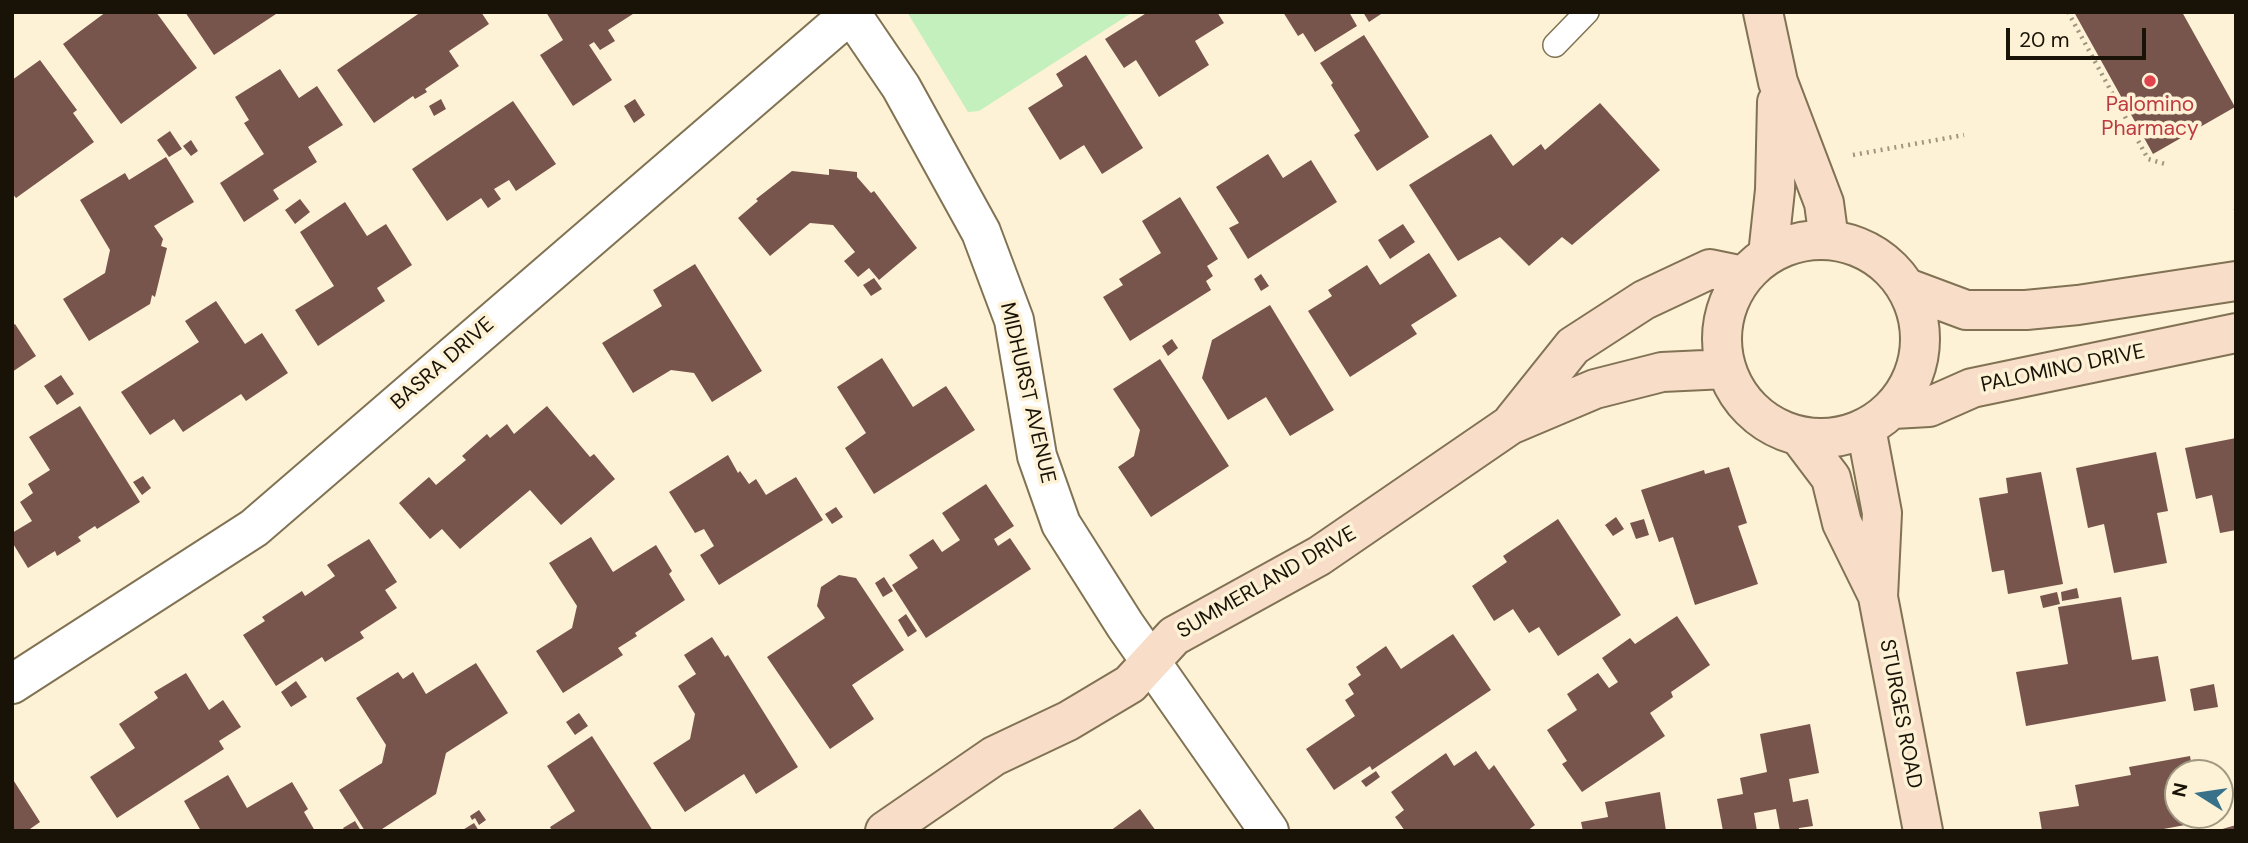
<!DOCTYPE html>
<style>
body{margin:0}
#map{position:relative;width:2248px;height:843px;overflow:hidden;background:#fdf2d5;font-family:"DM Sans",sans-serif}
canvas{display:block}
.frame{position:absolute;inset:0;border:14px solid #191307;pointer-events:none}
.north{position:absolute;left:2164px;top:759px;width:70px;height:70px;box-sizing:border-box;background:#fdf2d5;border:2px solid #a29983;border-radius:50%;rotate:282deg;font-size:19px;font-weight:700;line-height:28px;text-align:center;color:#191307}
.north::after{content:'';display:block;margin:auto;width:24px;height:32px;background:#37718a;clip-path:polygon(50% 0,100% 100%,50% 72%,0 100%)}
.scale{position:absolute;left:2006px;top:28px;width:140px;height:32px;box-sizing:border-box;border:4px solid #191307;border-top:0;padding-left:9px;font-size:21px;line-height:24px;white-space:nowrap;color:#191307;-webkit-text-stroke:5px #fdf2d5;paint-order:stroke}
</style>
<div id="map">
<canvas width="2248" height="843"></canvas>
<div class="frame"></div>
<div class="north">N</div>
<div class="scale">20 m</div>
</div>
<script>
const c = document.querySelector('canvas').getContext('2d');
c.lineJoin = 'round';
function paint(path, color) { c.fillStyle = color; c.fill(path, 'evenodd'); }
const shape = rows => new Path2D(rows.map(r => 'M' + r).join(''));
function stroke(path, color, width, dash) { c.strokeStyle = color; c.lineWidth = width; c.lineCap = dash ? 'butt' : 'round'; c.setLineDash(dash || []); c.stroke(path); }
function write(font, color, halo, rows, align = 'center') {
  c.font = font + ' "DM Sans",sans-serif'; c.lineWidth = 7; c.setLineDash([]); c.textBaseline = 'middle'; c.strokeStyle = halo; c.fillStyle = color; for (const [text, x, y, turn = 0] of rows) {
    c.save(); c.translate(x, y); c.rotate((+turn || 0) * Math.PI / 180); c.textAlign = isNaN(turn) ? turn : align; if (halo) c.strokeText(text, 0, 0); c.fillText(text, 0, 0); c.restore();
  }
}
const green = shape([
 [907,12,1133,12,979,111,968,112]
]);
const building = shape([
 [106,12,156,12,197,68,121,124,63,44],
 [185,12,279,12,214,55],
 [421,12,481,12,489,24,449,51,459,66,425,89,427,92,415,99,413,96,374,123,337,70],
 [546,12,636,12,608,30,615,41,600,50,594,42,589,45,612,80,573,106,540,55,563,40],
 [1148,12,1217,12,1224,23,1195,41,1209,65,1159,97,1136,60,1124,68,1105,39],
 [1283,12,1349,12,1357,26,1315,52,1303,33,1298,36],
 [1363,12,1384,12,1369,22],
 [2074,12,2182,12,2235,107,2153,154],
 [1364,35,1429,137,1377,171,1354,135,1360,131,1331,85,1333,83,1320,63],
 [1086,55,1143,148,1102,174,1084,145,1060,160,1028,108,1063,86,1056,74],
 [40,60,77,110,73,113,94,142,16,198,12,193,12,80],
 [280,69,299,98,317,86,343,125,308,147,317,162,273,190,279,199,244,222,220,183,264,154,244,123,249,120,235,97],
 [441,99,446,109,434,116,429,106],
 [635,99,645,115,634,123,624,106],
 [513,101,556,164,516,191,509,180,494,189,501,199,488,208,481,198,447,221,412,169],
 [1600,103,1660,170,1572,245,1562,237,1529,266,1500,237,1458,261,1409,185,1491,134,1513,166,1541,144,1545,150],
 [170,131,182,149,169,157,157,140],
 [191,140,198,151,191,156,183,146],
 [1268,154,1283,178,1311,160,1337,202,1248,259,1229,228,1239,223,1216,187],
 [166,157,194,202,154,226,163,239,161,246,167,248,155,297,152,295,150,304,89,341,63,299,105,273,110,250,80,200,125,173,129,180],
 [829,169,857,172,857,177,871,193,874,191,917,248,879,280,869,268,858,277,844,261,855,252,833,225,810,223,770,256,738,218,758,201,756,199,792,171,829,175],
 [1180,197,1218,259,1207,266,1213,276,1206,281,1211,290,1130,341,1103,297,1123,285,1119,279,1161,253,1142,221],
 [300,199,310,212,295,224,285,210],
 [345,202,367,236,386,224,412,265,377,288,385,301,318,346,295,310,334,286,300,232],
 [1403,224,1415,242,1390,259,1378,240],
 [1429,253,1457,296,1411,325,1417,334,1350,377,1308,311,1332,296,1328,290,1367,265,1380,285],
 [695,264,762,371,712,402,694,373,671,370,633,393,602,343,662,306,653,290],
 [1261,274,1269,286,1261,291,1254,279],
 [874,278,882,289,871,296,863,285],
 [216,301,245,344,262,333,288,373,246,401,241,394,183,432,174,419,150,435,121,392,199,342,185,321],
 [1270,305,1334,410,1290,436,1266,397,1228,420,1202,378,1212,340],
 [15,324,36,356,12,372,12,326],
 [1172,339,1178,348,1168,356,1162,346],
 [882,358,913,407,946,386,975,430,874,494,845,448,866,433,837,387],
 [1160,359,1229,466,1151,517,1118,467,1134,456,1140,430,1113,389],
 [61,375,74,394,57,405,44,386],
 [80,406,140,502,97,529,95,526,78,537,81,541,57,556,55,551,28,568,12,542,12,533,32,521,20,502,33,493,28,484,50,470,29,437],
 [547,406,590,457,594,454,615,479,561,525,530,490,460,549,442,529,430,539,399,503,429,477,436,485,466,460,462,456,487,434,490,438,507,424,514,434],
 [2236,438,2236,530,2220,533,2212,495,2196,499,2185,448],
 [2156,452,2168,511,2157,513,2167,563,2114,573,2104,524,2088,528,2076,468],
 [728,455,738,473,740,471,749,484,756,479,766,495,796,477,823,520,719,585,700,555,714,546,704,529,695,533,669,492],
 [1729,467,1747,523,1738,526,1758,584,1695,605,1673,537,1659,542,1641,490,1704,470,1705,474],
 [2041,472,2063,584,2008,594,2004,570,1992,572,1979,498,2008,493,2006,478],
 [143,476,151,488,142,495,133,482],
 [986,484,1014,526,994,539,998,546,1010,538,1031,569,926,638,892,585,918,568,909,555,933,539,942,552,960,540,942,513],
 [836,507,843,517,832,524,825,514],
 [1616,517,1624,529,1613,536,1605,525],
 [1558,519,1621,615,1558,656,1539,627,1529,633,1513,609,1494,621,1472,586,1507,562,1503,556],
 [1644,519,1649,535,1636,539,1630,523],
 [591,537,613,572,656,545,672,571,669,574,685,600,635,633,637,636,618,648,623,655,563,693,536,651,572,628,577,606,549,563],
 [369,539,397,582,385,590,397,608,360,632,364,638,325,662,322,657,276,686,243,635,265,621,262,617,302,591,305,596,335,576,327,565],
 [839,575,856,578,904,650,852,685,874,719,830,749,767,657,825,618,817,606,821,587],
 [884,577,893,591,883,597,875,583],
 [2077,588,2079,598,2062,601,2061,592],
 [2057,592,2060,604,2043,608,2040,596],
 [2121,597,2132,660,2158,656,2166,701,2026,726,2016,672,2068,664,2058,607],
 [906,614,917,631,908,637,898,620],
 [1677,616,1710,665,1671,692,1673,697,1650,713,1665,736,1582,792,1562,764,1567,761,1547,730,1577,710,1567,694,1598,673,1609,688,1618,682,1602,658,1630,638,1635,644],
 [1453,634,1491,690,1372,770,1370,766,1334,790,1306,749,1355,716,1345,700,1354,694,1348,684,1361,675,1356,667,1386,646,1401,669],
 [712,637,725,657,728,655,798,767,756,794,744,774,685,812,653,763,690,739,695,714,678,686,696,674,684,655],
 [476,663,508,713,446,753,436,794,379,831,365,831,339,790,382,763,386,745,356,698,398,672,403,679,413,672,426,694],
 [186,673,209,710,223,700,241,727,219,741,224,749,117,818,90,777,135,748,119,724,158,698,154,692],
 [296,681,307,697,291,707,281,692],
 [2214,684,2218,707,2194,711,2190,689],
 [579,713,588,726,575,735,566,722],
 [1810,724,1819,773,1789,779,1793,802,1808,799,1813,826,1799,828,1799,831,1780,831,1776,809,1754,813,1757,831,1723,831,1717,799,1743,794,1740,778,1767,772,1760,734],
 [592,736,653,831,552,831,550,827,575,811,547,766],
 [1476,751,1489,770,1494,765,1535,825,1527,831,1405,831,1395,817,1404,810,1391,792,1446,753,1454,766],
 [2190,756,2193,773,2178,773,2178,815,2200,815,2201,822,2153,831,2042,831,2039,812,2079,806,2075,785,2131,775,2129,767],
 [1376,771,1380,777,1366,787,1361,781],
 [228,775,247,808,292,782,308,809,304,812,315,831,201,831,184,801],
 [12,778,40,822,30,829,32,831,12,831],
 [1660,792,1666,831,1583,831,1581,822,1608,817,1605,802],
 [1140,809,1156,831,1110,831],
 [479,810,486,820,479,825,475,818,472,820,470,816],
 [355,821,361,831,345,831,343,828],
 [474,823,479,831,461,831],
 [2236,825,2236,831,2219,831,2219,830]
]);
const path = shape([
 [2068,12,2148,159,2165,164],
 [1853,155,1964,135],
 [2235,208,2236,209]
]);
const lane = shape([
 [1555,45,1587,12]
]);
const street = shape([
 [850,12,901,87,981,232,1014,320,1037,456,1061,524,1125,625,1269,831],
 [12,684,254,528,851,13]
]);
const secondary = shape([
 [1763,12,1778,82,1824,203,1829,240],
 '1722 339a99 99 0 1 1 198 0a99 99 0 1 1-198 0Z',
 [1768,255,1775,190,1777,102],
 [1907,288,1966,310,2026,310,2078,305,2236,281],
 [1893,409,1929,407,1972,388,2236,333],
 [1513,421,1573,346,1644,300,1710,269,1744,276],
 [1866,428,1882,513,1878,597,1923,831],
 [1800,437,1831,478,1842,523,1876,592],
 [885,831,994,756,1068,721,1130,684,1174,636,1319,556,1510,425,1595,389,1662,372,1726,369]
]);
const markers = [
 [2150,81,7,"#e0444e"]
];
const healthNames = [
 ["Palomino",2150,105],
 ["Pharmacy",2150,129]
];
const streetNames = [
 ["BASRA DRIVE",443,364,-41],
 ["PALOMINO DRIVE",2063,369,-12],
 ["MIDHURST AVENUE",1027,393,77],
 ["SUMMERLAND DRIVE",1267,583,-30],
 ["STURGES ROAD",1900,714,79]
];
paint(green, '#c3f0bc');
paint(building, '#77544c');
stroke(lane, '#807253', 26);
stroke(street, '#807253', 42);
stroke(secondary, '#807253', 42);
stroke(path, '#9f9680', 4.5, [2, 5]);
stroke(lane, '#fff', 23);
stroke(street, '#fff', 38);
stroke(secondary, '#f8ddc9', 38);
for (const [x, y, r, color] of markers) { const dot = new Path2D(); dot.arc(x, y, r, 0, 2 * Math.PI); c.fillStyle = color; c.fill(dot); stroke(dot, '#fdf2d5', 2.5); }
write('21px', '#be3a42', '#fdf2d5', healthNames);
write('21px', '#191307', '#fdf2d5', streetNames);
</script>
